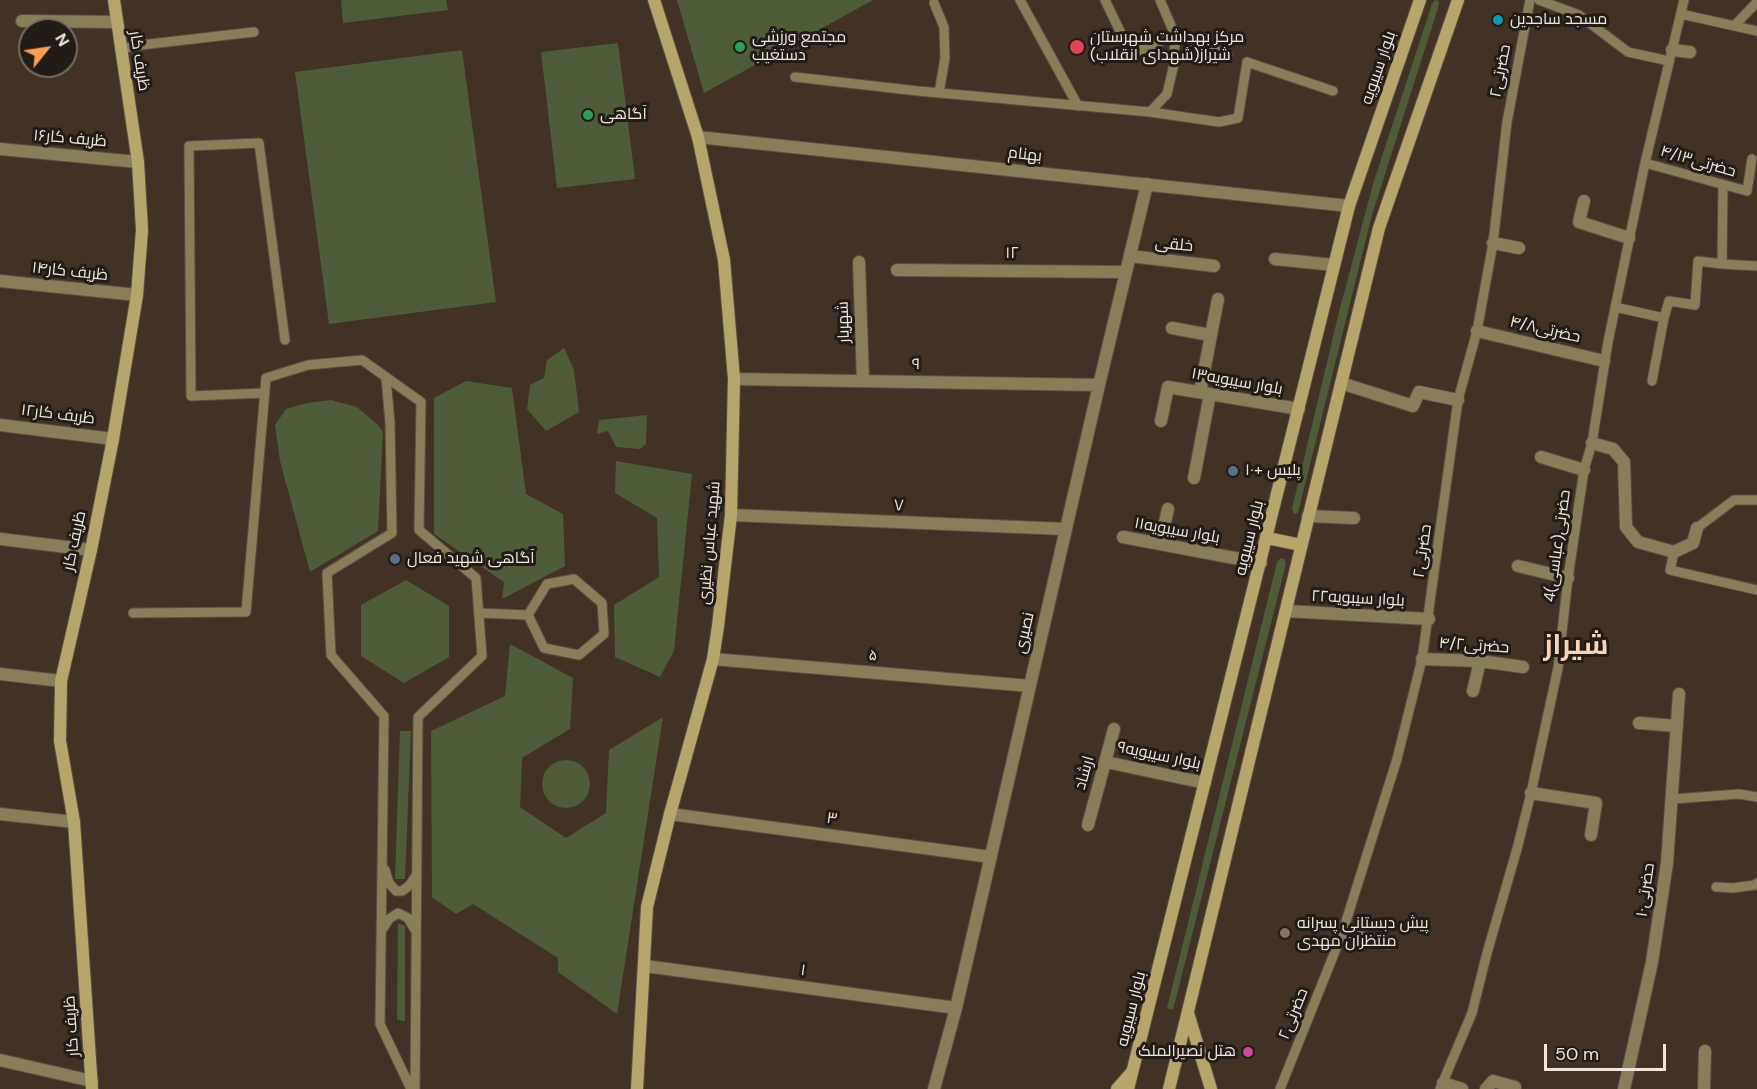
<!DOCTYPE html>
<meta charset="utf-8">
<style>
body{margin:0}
#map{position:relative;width:1757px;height:1089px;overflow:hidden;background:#413225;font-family:"DM Sans",sans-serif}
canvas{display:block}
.north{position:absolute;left:18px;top:18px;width:60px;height:60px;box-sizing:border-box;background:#221c16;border:2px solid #746d66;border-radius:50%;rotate:60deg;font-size:16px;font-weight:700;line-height:24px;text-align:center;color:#f0e6de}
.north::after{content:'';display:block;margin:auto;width:21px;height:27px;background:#fb9e50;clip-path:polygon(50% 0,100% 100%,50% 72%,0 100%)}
.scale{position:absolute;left:1544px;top:1044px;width:122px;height:27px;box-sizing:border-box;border:3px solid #f0e6de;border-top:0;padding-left:8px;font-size:18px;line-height:21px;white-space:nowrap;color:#f0e6de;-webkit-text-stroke:4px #221c16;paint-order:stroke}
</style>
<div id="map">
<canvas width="1757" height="1089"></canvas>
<div class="north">N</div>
<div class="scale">50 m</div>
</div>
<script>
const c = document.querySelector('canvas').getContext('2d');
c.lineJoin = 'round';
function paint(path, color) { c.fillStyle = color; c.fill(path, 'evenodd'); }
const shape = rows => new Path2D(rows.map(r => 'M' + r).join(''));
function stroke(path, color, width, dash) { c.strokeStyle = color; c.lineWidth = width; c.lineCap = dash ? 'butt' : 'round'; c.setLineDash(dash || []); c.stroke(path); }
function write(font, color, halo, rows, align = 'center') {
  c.font = font + ' "DM Sans",Cairo,sans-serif'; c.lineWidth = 6; c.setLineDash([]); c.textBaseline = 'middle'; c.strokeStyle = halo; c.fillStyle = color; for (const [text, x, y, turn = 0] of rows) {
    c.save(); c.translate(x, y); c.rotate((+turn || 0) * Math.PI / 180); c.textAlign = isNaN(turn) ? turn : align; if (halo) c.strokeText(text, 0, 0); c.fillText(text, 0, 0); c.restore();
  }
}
const green = shape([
 [341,0,446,0,448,10,343,23],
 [677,0,873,0,704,93],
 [1435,0,1439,1,1438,8,1372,215,1298,513,1294,514,1292,509,1339,312,1373,184,1432,4],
 [618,43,635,179,557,188,541,52],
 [462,50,496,302,329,324,295,72],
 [564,348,574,370,579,412,546,431,527,409,530,385,544,378,547,360],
 [466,381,512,388,526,494,563,514,565,566,502,599,504,582,434,534,434,398],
 [331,400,357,407,378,425,383,432,378,531,310,572,280,461,275,425,286,409,307,403],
 [647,415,646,444,640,449,616,447,608,431,597,434,599,420],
 [616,461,692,474,674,651,660,677,615,657,614,605,659,577,657,518,615,493],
 [1281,558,1285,559,1286,564,1173,1010,1167,1008,1277,562],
 [406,580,449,606,449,657,404,683,361,656,361,605],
 [510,644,573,678,570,729,522,758,520,807,566,838,606,813,609,750,663,717,617,1014,558,972,558,958,473,904,456,914,432,897,431,731,505,696],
 [400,731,411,731,405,879,395,879],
 '542 784a24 24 0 1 1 48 0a24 24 0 1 1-48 0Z',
 [398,923,405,926,405,1021,397,1020]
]);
const lane = shape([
 [1020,0,1078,106],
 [1105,0,1131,54,1175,35,1160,0],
 [1539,0,1579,15,1628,52,1669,61],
 [934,3,944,27,945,58,939,93],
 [1681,14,1757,31],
 [1734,26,1757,2],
 [120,49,141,45,254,32],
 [795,77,918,91,1150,112,1219,122,1238,118,1247,62,1333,91],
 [1150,112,1167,94,1174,64,1175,35,1228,55],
 [1645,163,1747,191,1752,159],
 [1723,185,1722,264,1757,266],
 [1615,307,1664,318,1669,301,1695,305,1698,261,1722,264],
 [386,378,390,423,392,533,327,573,331,655,384,716,380,1024,411,1089],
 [1652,381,1664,318],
 [265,393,191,396,189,146,259,143,285,340],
 [1697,528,1734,500,1757,500],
 [1674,552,1670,570,1757,590],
 [133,613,246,612,266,378,308,365,362,360,421,402,419,530,476,578,482,656,418,717,415,1089],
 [479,613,528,615,544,648,579,655,604,634,602,603,574,579,547,584,528,615],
 [1673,799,1739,794,1757,797],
 [385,870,389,883,396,891,402,891,409,886,417,874],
 [1716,887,1733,888,1755,885,1757,883],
 [382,930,389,919,398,913,408,918,415,930],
 [1280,1089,1342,934,1397,759,1422,659,1458,400,1477,331,1493,243,1507,122,1530,0],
 [1440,1089,1472,1013,1487,953,1517,849,1531,793,1558,668,1568,578,1584,470,1592,443,1608,342,1645,163,1684,0]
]);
const street = shape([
 [22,21,116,22],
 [1672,50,1690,52],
 [698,137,1349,206],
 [0,149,138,162],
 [1584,201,1579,222,1629,238],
 [1493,243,1519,248],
 [1130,256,1214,266],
 [1275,259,1334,265],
 [859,262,863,381],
 [897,270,1126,272],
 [0,281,137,295],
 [1172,328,1210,335],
 [1477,331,1604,361],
 [734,379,1099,385],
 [1341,383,1413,406,1419,392,1458,400],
 [1200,392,1218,299],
 [1161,421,1168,387,1299,409],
 [0,425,113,439],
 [1592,443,1613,449,1624,462,1626,527,1638,542,1674,552,1693,543,1697,528],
 [1541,457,1584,470],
 [1194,478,1210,394],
 [731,515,1065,529],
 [1308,516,1354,518],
 [1123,537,1261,563],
 [0,539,91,550],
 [1160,544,1168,509],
 [1518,566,1568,578],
 [1286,611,1429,619],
 [713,659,1030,686],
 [1422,659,1480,661,1523,667],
 [0,674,61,681],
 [1473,691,1480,661],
 [1639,723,1677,726],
 [1106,762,1205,783],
 [1531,793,1596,803,1591,835],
 [0,814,74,822],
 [670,814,991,857],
 [1088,825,1114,729],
 [1342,934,1389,943],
 [645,966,956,1008],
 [0,1060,92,1081],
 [1443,1083,1462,1089],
 [934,1089,956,1008,1099,385,1147,184],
 [1486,1089,1493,1081,1515,1087],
 [1624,1089,1652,962,1667,863,1679,694],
 [1704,1089,1705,1051]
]);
const secondary = shape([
 [1267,538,1301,545],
 [1188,1013,1211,1089],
 [92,1089,74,822,60,741,61,681,91,550,113,439,137,295,142,230,138,162,114,0],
 [637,1089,647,907,670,814,713,659,718,626,731,515,734,379,724,260,698,137,654,0],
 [1117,1089,1132,1072],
 [1128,1089,1349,206,1420,0],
 [1169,1089,1379,228,1458,0]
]);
const markers = [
 [1498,20,6,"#0f9aa8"],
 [740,47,6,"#2e9e5b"],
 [1077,47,8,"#e0444e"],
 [588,115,6,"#2e9e5b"],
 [1233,471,6,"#5c6f8a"],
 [395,559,6,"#5c6f8a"],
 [1285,933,6,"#8d6e63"],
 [1248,1052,6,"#d1479c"]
];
const poiNames = [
 ["مسجد ساجدین",1510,20],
 ["مجتمع ورزشی",752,38],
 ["دستغیب",752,56],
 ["مرکز بهداشت شهرستان",1090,38],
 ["شیراز(شهدای انقلاب)",1090,56],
 ["آگاهی",600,115],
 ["پلیس +۱۰",1245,471],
 ["آگاهی شهید فعال",407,559],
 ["پیش دبستانی پسرانه",1297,924],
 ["منتظران مهدی",1297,942],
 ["هتل نصیرالملک",1236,1052,"right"]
];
const streetNames = [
 ["ظریف کار",139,61,81],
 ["بلوار سیبویه",1379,68,-71],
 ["حضرتی۲",1501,71,-79],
 ["ظریف کار۱۶",70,139,5],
 ["بهنام",1025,155,6],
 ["حضرتی۴/۱۳",1698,162,16],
 ["خلقی",1174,245,6],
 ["۱۲",1012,254],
 ["ظریف کار۱۴",70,272,6],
 ["شهریار",844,322,-92],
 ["حضرتی۴/۸",1545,330,13],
 ["۹",916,365,1],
 ["بلوار سیبویه۱۳",1237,382,10],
 ["ظریف کار۱۲",58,415,7],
 ["۷",899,506,2],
 ["بلوار سیبویه۱۱",1177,531,10],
 ["بلوار سیبویه",1250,538,-76],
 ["ظریف کار",75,541,-78],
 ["شهید عباس نظیری",710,543,-85],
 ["4حضرتی(عباسی)",1558,546,-82],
 ["حضرتی۲",1423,551,-82],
 ["بلوار سیبویه۲۲",1358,599,3],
 ["نصیری",1025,633,-77],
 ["حضرتی۴/۲",1474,646,4],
 ["۵",873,656,5],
 ["بلوار سیبویه۹",1159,756,12],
 ["ارشاد",1085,773,-74],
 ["۳",832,819,8],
 ["حضرتی۱۰",1646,890,-82],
 ["۱",803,971,8],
 ["بلوار سیبویه",1132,1009,-76],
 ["حضرتی۲",1294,1014,-68],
 ["ظریف کار",72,1026,-94]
];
const townNames = [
 ["شیراز",1576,647]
];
paint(green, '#4e5c39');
stroke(lane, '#5d4f43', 11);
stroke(street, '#5d4f43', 14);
stroke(secondary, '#5d4f43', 14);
stroke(lane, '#887e5a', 9);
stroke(street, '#887e5a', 12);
stroke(secondary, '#b7a66c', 12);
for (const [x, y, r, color] of markers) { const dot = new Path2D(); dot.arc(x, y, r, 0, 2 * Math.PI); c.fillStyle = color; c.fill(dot); stroke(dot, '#221c16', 2); }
write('16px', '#f0e6de', '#221c16', poiNames, 'left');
write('16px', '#f0e6de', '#221c16', streetNames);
write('bold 28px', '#fad2b4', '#221c16', townNames);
</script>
